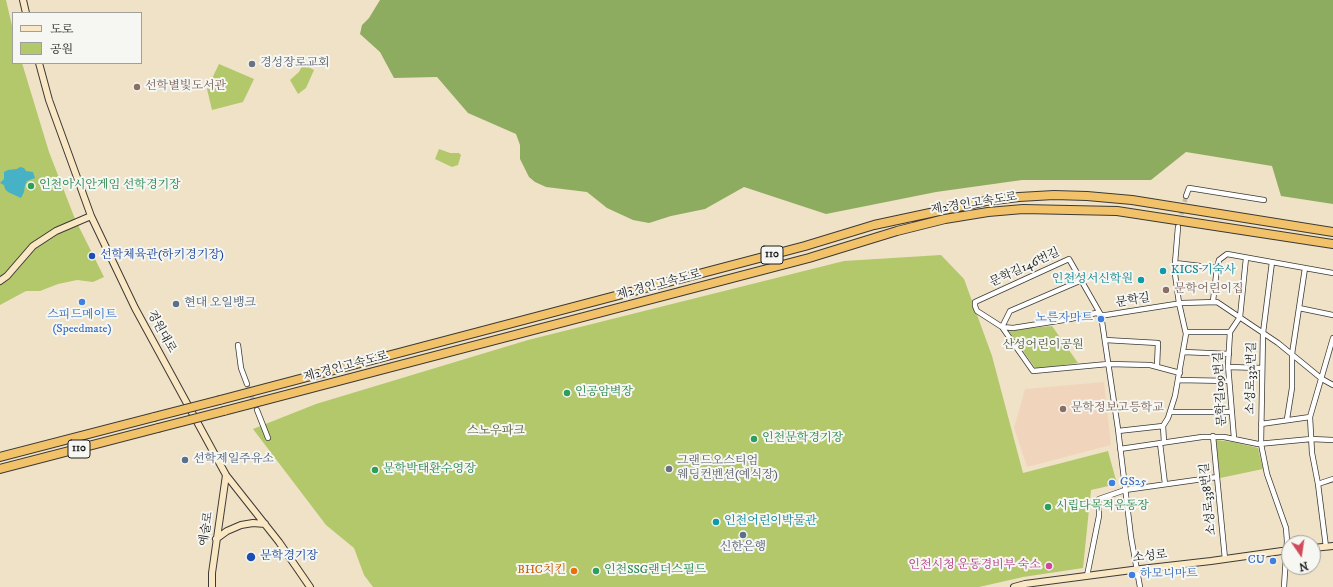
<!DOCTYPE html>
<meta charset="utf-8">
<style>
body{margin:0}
#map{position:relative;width:1333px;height:587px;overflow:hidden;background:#efe2c7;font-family:"IM FELL DW Pica","Noto Serif KR",serif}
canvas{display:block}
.legend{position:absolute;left:12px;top:12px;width:130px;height:52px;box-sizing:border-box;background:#f6f6f2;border:1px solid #9f9f9c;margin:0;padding:5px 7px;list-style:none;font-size:12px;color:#1c1c1c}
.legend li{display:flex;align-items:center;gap:8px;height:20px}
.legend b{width:20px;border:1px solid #9f9f9c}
.north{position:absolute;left:1281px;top:535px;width:40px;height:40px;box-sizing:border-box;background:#f6f6f2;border:1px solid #9f9f9c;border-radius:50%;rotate:167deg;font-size:11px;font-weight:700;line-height:16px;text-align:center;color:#1c1c1c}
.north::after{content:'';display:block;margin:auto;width:14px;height:18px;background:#d1495b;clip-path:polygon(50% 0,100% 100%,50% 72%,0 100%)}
</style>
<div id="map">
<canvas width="1333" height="587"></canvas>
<ul class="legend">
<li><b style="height:5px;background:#fae7c3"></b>도로</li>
<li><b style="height:11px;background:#b3c76b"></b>공원</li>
</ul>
<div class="north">N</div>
</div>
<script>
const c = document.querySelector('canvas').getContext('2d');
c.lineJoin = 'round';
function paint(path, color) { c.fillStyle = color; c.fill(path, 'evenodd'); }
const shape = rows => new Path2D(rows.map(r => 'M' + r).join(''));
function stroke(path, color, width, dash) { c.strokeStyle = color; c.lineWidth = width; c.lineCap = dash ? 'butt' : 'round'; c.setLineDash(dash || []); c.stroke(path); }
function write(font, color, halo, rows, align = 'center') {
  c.font = font + ' "IM FELL DW Pica","Noto Serif KR",serif'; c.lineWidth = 4; c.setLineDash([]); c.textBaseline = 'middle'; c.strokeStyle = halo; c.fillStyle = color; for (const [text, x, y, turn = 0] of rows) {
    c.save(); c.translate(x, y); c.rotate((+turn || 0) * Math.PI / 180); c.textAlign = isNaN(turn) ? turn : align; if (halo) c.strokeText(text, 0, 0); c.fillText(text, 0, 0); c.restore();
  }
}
const built = shape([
 [1104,382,1111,445,1027,467,1014,428,1025,389]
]);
const green = shape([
 [0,0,6,0,13,30,13,63,22,63,49,152,75,219,104,277,93,282,77,280,58,284,40,291,26,291,0,305],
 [219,64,254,79,243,102,212,110,207,89],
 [303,64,314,70,306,88,298,94,290,80,299,72],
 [439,149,450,153,459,153,461,155,458,165,452,167,435,159],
 [941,255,964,279,992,356,1023,473,1108,451,1117,484,1091,490,1083,568,1023,577,979,587,373,587,364,575,354,548,326,525,253,429,316,404,528,340,844,261],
 [1052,326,1078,363,1036,369,1008,330],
 [1216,440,1233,442,1258,448,1263,469,1220,478]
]);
const forest = shape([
 [380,0,1333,0,1333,204,1281,196,1272,166,1186,152,1151,180,1022,180,936,192,826,214,744,187,705,209,671,216,649,223,633,220,607,208,587,192,546,187,535,182,529,177,520,159,520,145,516,134,468,113,437,77,394,78,380,52,360,34,362,25,369,18]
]);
const water = shape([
 [20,167,24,168,26,171,33,172,35,178,27,181,25,185,24,192,21,198,8,192,5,189,4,185,0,183,4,179,4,172,8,170,17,169]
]);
const streetTunnel = shape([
 [1178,227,1186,196],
 [247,384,255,405]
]);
const street = shape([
 [1186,196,1189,188,1264,200],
 [1272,262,1263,333,1261,444,1267,474,1286,528,1287,541,1284,587],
 [1175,263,1178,227],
 [1213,301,1217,268,1219,260,1227,254,1333,273],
 [1299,308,1305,268],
 [1002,327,1033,371,1108,364,1150,365,1180,373],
 [1002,327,1010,311,1082,280],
 [1186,332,1230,332],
 [1105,340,1158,343,1157,366],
 [238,345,241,368,247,384],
 [1184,352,1229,354],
 [1228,367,1262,368],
 [1178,380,1229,381],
 [257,410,268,438],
 [1170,412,1232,412],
 [1287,419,1292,388,1292,354,1299,308,1333,315],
 [1261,424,1310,417],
 [1118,431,1163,426],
 [1213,436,1225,559],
 [1234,438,1228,365,1230,332,1240,317,1246,258],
 [1164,442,1163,426,1168,418,1175,396,1186,334,1179,303,1175,274,1175,263,1217,268],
 [1160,443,1165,484],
 [1120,449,1202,437,1224,437,1258,444,1311,439,1333,440],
 [1318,484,1333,479],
 [1326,547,1318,484,1312,453,1310,417,1333,338],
 [1087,576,1099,516,1099,499,1125,490,1217,477],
 [1140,587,1131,537,1118,429,1101,315,1069,259,975,302,975,306,977,311,1002,327,1013,328,1070,319,1096,313,1101,315,1106,315,1182,303,1217,302,1278,343,1322,379,1333,385]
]);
const secondary = shape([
 [23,0,26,13],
 [39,63,49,100,91,216,135,308,226,475,279,542,310,587],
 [0,281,7,276,33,246,56,231,91,216],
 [216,539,227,531,241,525,253,523,265,524],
 [1313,548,1333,546],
 [212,587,212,573,226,475],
 [1014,587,1025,584,1132,570,1211,561,1289,550]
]);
const highway = shape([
 [220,400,805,246,874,225,986,201,1019,197,1054,195,1087,196,1132,200,1333,232],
 [224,411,809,258,897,231,945,219,988,212,1023,209,1117,211,1333,244],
 [0,457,154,417],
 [0,469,158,428]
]);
const highwayBridge = shape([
 [154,417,220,400],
 [158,428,224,411]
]);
const markers = [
 [252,64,4,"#6b7280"],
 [137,87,4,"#8d6e63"],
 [31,186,4,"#2e9e5b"],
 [92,256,4,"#1a4fb4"],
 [1163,271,4,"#0f9aa8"],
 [1141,280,4,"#0f9aa8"],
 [1166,290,4,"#8d6e63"],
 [82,302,4,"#3f7fe0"],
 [176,304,4,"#5c6f8a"],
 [1101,319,4,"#3f7fe0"],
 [567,393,4,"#2e9e5b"],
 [1063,409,4,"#8d6e63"],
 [754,439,4,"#2e9e5b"],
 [185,460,4,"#5c6f8a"],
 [669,469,4,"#6b7280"],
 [375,470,4,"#2e9e5b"],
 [1112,483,4,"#3f7fe0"],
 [1048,507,4,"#2e9e5b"],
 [716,522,4,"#0f9aa8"],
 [743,535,4,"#5c6f8a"],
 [251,557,5,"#1a4fb4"],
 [1273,561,4,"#3f7fe0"],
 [1049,566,4,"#d1479c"],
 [574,571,4,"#e8710a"],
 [596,571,4,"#2e9e5b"],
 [1132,575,4,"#3f7fe0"]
];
const shields = [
 [772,255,22],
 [79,449,22]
];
const shieldNames = [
 ["110",772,255],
 ["110",79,449]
];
const worshipNames = [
 ["경성장로교회",260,64],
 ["그랜드오스티엄",677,462],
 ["웨딩컨벤션(예식장)",677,476]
];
const educationNames = [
 ["선학별빛도서관",145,87],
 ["문학어린이집",1174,290],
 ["문학정보고등학교",1071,409]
];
const leisureNames = [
 ["인천아시안게임 선학경기장",39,186],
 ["인공암벽장",575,393],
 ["인천문학경기장",762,439],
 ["문학박태환수영장",383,470],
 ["시립다목적운동장",1056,507],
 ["인천SSG랜더스필드",604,571]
];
const streetNames = [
 ["제2경인고속도로",974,204,-9],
 ["문학길146번길",1025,268,-25],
 ["제2경인고속도로",659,285,-15],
 ["문학길",1133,301,-9],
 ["경원대로",161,332,61],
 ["제2경인고속도로",346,367,-15],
 ["소성로332번길",1252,378,-89],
 ["문학길109번길",1221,389,-93],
 ["소성로338번길",1209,499,-96],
 ["예술로",207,529,-81],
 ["소성로",1150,557,-6]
];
const transitNames = [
 ["선학체육관(하키경기장)",100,256],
 ["문학경기장",260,557]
];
const cultureNames = [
 ["KICS 기숙사",1171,271],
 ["인천성서신학원",1133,280,"right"],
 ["인천어린이박물관",724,522]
];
const serviceNames = [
 ["현대 오일뱅크",184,304],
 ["선학제일주유소",193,460],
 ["신한은행",743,548,"center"]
];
const shopNames = [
 ["스피드메이트",82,316,"center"],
 ["(Speedmate)",82,330,"center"],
 ["노른자마트",1093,319],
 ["GS25",1120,483,"left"],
 ["CU",1265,561],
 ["하모니마트",1140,575,"left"]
];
const parkNames = [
 ["산성어린이공원",1043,346],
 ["스노우파크",496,432]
];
const hotelNames = [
 ["인천시청 운동경비부 숙소",1041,566]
];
const foodNames = [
 ["BHC치킨",566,571]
];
paint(built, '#f0d5bc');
paint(green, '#b3c76b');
paint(forest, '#8eac5f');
paint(water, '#47b1c5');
stroke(streetTunnel, '#c5baa5', 4.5, [4.5, 2]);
stroke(street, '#3c3a36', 6);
stroke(secondary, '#3c3a36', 8);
stroke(highway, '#3c3a36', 10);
stroke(street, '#fff', 4.5);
stroke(secondary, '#fae7c3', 6);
stroke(highway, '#f2c26a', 8);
stroke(highwayBridge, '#3c3a36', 10, []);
stroke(highwayBridge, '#f2c26a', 8);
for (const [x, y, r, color] of markers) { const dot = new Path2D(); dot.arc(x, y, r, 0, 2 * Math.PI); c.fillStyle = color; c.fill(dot); stroke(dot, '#f6f6f2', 1.5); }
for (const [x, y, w] of shields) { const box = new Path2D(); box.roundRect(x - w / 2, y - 9, w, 18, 3); c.fillStyle = '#f6f6f2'; c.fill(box); stroke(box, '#1c1c1c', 1); }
write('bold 11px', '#1c1c1c', null, shieldNames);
write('12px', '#5b616d', '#f6f6f2', worshipNames, 'left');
write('12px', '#785e54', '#f6f6f2', educationNames, 'left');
write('12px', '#27864d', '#f6f6f2', leisureNames, 'left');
write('12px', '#1c1c1c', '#f6f6f2', streetNames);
write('12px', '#164399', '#f6f6f2', transitNames, 'left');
write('12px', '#0d838f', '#f6f6f2', cultureNames, 'left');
write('12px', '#4e5e75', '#f6f6f2', serviceNames, 'left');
write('12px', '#366cbe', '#f6f6f2', shopNames, 'right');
write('12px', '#515838', '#f6f6f2', parkNames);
write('12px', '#b23c85', '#f6f6f2', hotelNames, 'right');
write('12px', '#c56008', '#f6f6f2', foodNames, 'right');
</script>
